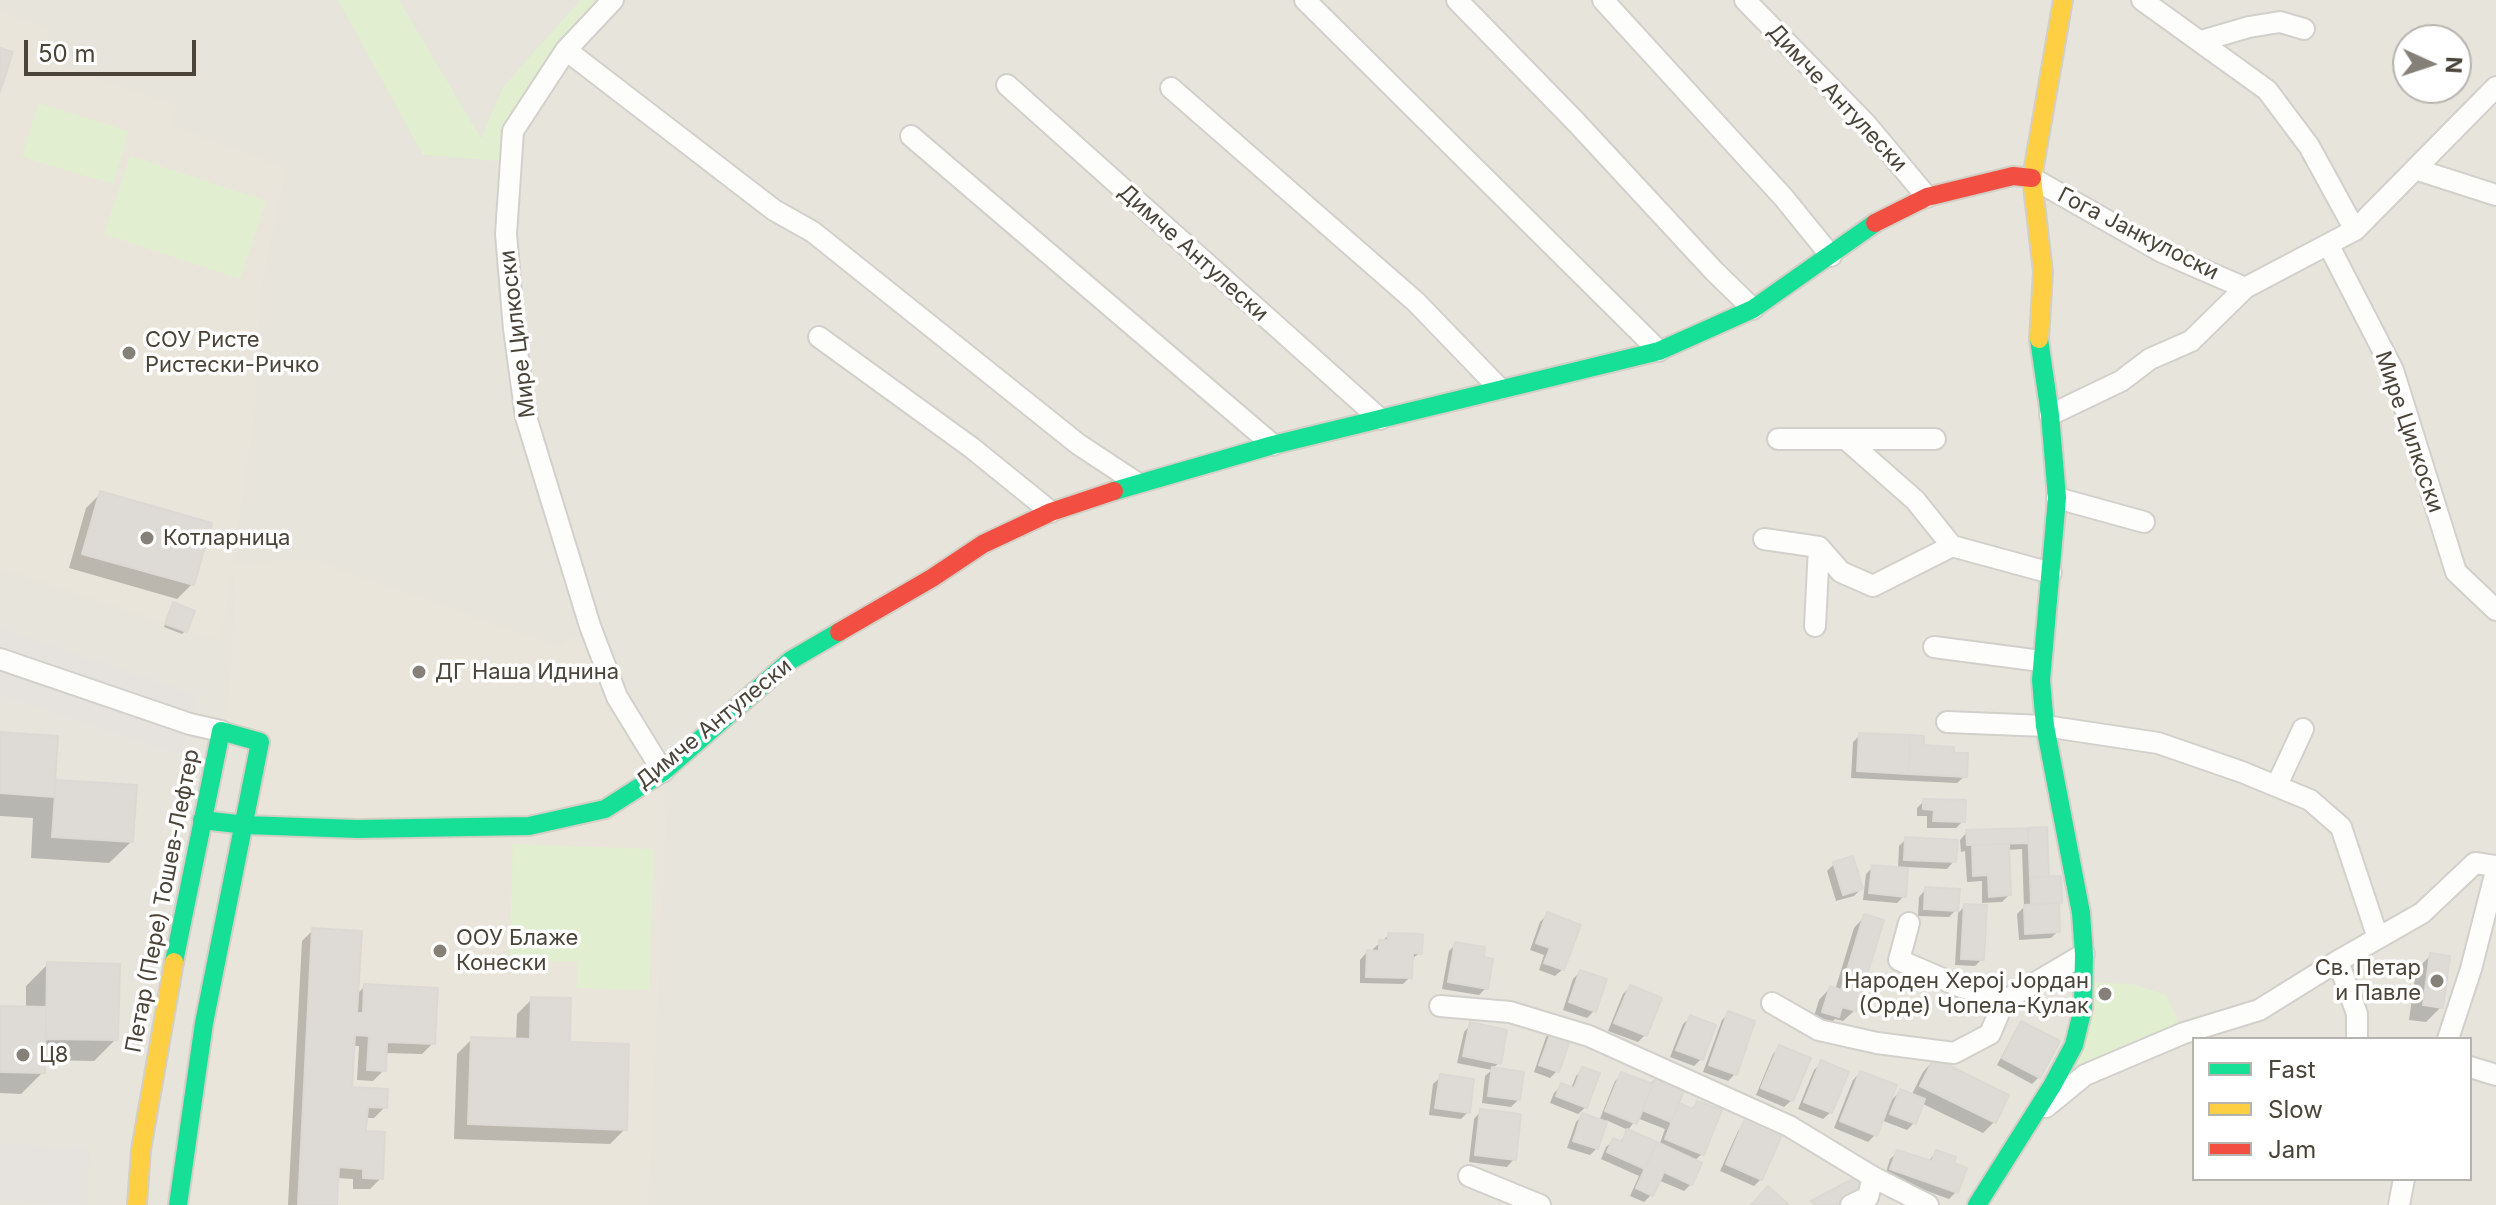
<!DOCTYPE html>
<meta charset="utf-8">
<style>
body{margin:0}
#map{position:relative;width:2496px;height:1205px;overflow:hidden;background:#f4f2ee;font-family:Inter,sans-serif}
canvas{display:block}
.legend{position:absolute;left:2192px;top:1037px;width:280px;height:144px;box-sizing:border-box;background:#fff;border:2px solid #b7b4b0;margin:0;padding:10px 14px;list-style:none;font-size:24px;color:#4b4439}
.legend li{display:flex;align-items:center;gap:16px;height:40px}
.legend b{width:40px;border:2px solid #b7b4b0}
.north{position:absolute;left:2392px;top:24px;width:80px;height:80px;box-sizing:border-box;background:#fff;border:2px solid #b7b4b0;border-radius:50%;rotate:93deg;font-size:22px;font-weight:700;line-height:32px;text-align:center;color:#4b4439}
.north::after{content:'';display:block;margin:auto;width:28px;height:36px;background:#868178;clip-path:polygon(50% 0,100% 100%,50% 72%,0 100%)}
.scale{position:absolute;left:24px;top:40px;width:172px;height:36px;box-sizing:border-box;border:4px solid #4b4439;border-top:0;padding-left:10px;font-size:24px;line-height:28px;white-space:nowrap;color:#4b4439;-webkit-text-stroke:6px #fff;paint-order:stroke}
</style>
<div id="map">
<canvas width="2496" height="1205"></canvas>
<ul class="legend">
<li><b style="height:10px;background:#16e098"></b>Fast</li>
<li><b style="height:10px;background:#ffcf43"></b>Slow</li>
<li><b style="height:10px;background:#f24e42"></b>Jam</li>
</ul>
<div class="north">N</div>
<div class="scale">50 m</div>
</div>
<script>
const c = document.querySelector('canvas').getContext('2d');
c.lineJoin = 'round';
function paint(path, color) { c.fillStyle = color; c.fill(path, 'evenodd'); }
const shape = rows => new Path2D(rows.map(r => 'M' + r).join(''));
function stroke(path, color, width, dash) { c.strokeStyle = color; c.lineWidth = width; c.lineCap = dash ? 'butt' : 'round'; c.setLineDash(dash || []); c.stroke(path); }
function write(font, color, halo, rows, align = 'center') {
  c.font = font + ' Inter,sans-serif'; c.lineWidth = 7; c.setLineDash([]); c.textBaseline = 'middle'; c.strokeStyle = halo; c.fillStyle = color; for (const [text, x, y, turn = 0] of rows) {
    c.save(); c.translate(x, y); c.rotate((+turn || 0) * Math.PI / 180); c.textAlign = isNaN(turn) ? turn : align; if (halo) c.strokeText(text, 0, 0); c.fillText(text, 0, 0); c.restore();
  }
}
const residential = shape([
 [0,0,2496,0,2496,1205,0,1205],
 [2408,40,2456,40,2456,88,2408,88],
 [2194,1039,2470,1039,2470,1179,2194,1179]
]);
const education = shape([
 [0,12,51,28,42,59,177,105,170,125,286,168,260,293,255,414,232,563,311,559,559,647,590,626,663,772,666,824,648,1205,178,1205,260,743,221,731,229,705,235,592,232,568,221,642,0,568]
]);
const green = shape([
 [338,0,399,0,481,138,503,87,580,0,613,0,513,131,511,162,423,155],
 [38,103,129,131,113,184,22,157],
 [130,156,266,201,240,279,104,234],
 [513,844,654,849,649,990,577,988,577,962,509,960],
 [2083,982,2132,984,2166,995,2184,1033,2052,1086]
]);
const parking = shape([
 [0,629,197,695,181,755,0,694],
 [0,1143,90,1149,87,1205,0,1201]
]);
const shadow = shape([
 [101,493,192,584,177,599,69,568,86,508],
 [174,605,185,631,182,634,164,627],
 [0,734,54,782,135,787,131,842,109,863,31,858,33,818,0,816],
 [1860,735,1952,755,1965,776,1957,783,1851,778,1853,742],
 [1924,801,1963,821,1956,828,1927,828,1927,816,1917,816,1917,808],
 [2045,829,2047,878,2059,878,2058,931,2051,938,2019,940,2017,914,2024,907,2022,849,2007,850,2009,895,2002,902,1982,903,1982,881,1967,882,1965,851,1961,852,1960,840,1967,832],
 [1906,839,1954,861,1947,869,1906,867,1904,896,1897,903,1863,900,1866,874,1873,867,1898,869,1899,846],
 [1834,864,1861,889,1854,896,1836,901,1827,871],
 [1926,889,1956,910,1949,917,1918,916,1919,897],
 [1965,906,1982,959,1975,966,1955,965,1958,913],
 [1548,914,1563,969,1555,976,1539,970,1544,955,1530,950,1540,922],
 [1865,916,1855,1010,1843,1021,1835,1019,1826,1028,1812,1023,1819,1000,1830,988,1835,990,1854,928],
 [313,930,356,995,365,986,433,1043,422,1054,385,1053,384,1070,373,1081,357,1080,359,1046,352,1046,350,1089,385,1107,374,1118,365,1118,364,1133,381,1178,370,1189,353,1189,353,1179,337,1178,335,1205,288,1205,302,941],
 [1389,935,1420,953,1410,960,1410,977,1403,984,1360,983,1360,960,1367,952,1373,953,1373,949],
 [1456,944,1486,988,1479,995,1442,989,1449,951],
 [2431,955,2441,1007,2426,1022,2409,1020,2416,970],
 [48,964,116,1039,94,1061,43,1060,43,1072,21,1094,0,1093,0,1008,26,1009,26,986],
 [1580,972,1594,1011,1587,1018,1563,1010,1573,979],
 [1630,987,1659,999,1645,1035,1638,1042,1608,1031,1623,994],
 [532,999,568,1044,625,1129,610,1144,454,1139,457,1054,472,1039,516,1041,517,1014],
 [1729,1013,1735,1074,1728,1081,1703,1072,1722,1020],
 [1691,1017,1701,1059,1694,1066,1670,1057,1683,1024],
 [1471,1024,1499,1063,1492,1069,1518,1100,1511,1107,1482,1103,1485,1076,1492,1070,1457,1063,1464,1032],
 [2022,1024,2039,1077,2032,1084,1997,1065,2015,1031],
 [1553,1030,1557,1071,1550,1078,1534,1072,1546,1037],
 [1780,1047,1792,1100,1784,1107,1756,1095,1773,1054],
 [1934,1060,2007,1096,1994,1122,1983,1133,1921,1103,1914,1123,1907,1130,1881,1120,1875,1135,1868,1142,1834,1128,1853,1080,1860,1073,1887,1105,1900,1091,1911,1096,1923,1072],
 [1821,1063,1831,1112,1823,1119,1798,1109,1814,1070],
 [1583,1069,1586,1107,1578,1114,1550,1103,1554,1093,1561,1086,1571,1089,1576,1076],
 [1622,1074,1649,1085,1657,1077,1676,1104,1690,1110,1697,1103,1702,1154,1694,1161,1691,1184,1684,1191,1658,1180,1651,1195,1644,1202,1630,1196,1639,1176,1601,1159,1606,1147,1614,1140,1619,1143,1628,1132,1659,1146,1665,1129,1637,1118,1628,1130,1606,1120,1597,1148,1590,1155,1567,1148,1576,1122,1583,1115,1599,1121,1615,1081],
 [1441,1077,1468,1112,1461,1119,1429,1115,1433,1084],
 [1481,1111,1514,1159,1507,1167,1469,1162,1474,1119],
 [1745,1124,1761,1179,1754,1186,1720,1171,1738,1131],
 [1898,1152,1928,1162,1936,1152,1956,1192,1949,1199,1885,1176,1890,1159]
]);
const building = shape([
 [0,48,13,52,0,92,0,48],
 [100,491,212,523,194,585,82,554,100,491],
 [173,602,195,611,187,632,165,624,173,602],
 [0,732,58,736,54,797,0,793,0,732],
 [1859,733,1910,735,1908,774,1857,771,1859,733],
 [1910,735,1924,736,1924,745,1954,747,1954,753,1968,753,1967,777,1908,774,1910,735],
 [56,780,137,785,133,842,52,837,56,780],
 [1923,799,1966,800,1965,822,1933,821,1934,810,1923,809,1923,799],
 [2047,827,2049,876,2030,877,2028,828,2047,827],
 [2028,828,2028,843,1967,845,1966,830,2028,828],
 [1905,837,1958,840,1956,862,1904,860,1905,837],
 [2009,844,2011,895,1989,897,1988,875,1973,876,1972,845,2009,844],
 [1853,856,1863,889,1843,895,1833,862,1853,856],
 [1872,865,1908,868,1906,897,1869,893,1872,865],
 [2061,876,2062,903,2031,904,2030,877,2061,876],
 [1925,887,1960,889,1958,911,1924,909,1925,887],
 [2059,903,2060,932,2025,934,2024,905,2059,903],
 [1964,904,1987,905,1984,960,1961,959,1964,904],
 [1547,912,1581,925,1564,970,1544,963,1550,948,1536,943,1547,912],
 [1864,914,1884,920,1856,1011,1842,1007,1839,1017,1822,1012,1830,986,1841,990,1864,914],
 [312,928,362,931,357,1013,363,1013,364,984,438,988,435,1044,387,1042,386,1071,367,1070,369,1036,355,1035,352,1087,388,1089,387,1108,368,1107,366,1131,385,1132,383,1179,363,1178,363,1169,339,1167,337,1205,298,1205,312,928],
 [1388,933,1423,934,1422,954,1413,953,1412,978,1366,977,1367,950,1379,951,1379,940,1388,940,1388,933],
 [1455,942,1485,947,1484,957,1493,959,1488,989,1448,982,1455,942],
 [2430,953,2450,956,2443,1008,2423,1005,2430,953],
 [47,962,120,964,118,1040,46,1039,47,962],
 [1580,970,1607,979,1596,1012,1569,1002,1580,970],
 [1630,985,1662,998,1647,1036,1614,1023,1630,985],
 [531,997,571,998,570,1042,629,1044,627,1130,468,1124,471,1037,530,1039,531,997],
 [0,1006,46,1007,45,1073,0,1072,0,1006],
 [1728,1011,1755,1021,1737,1075,1709,1065,1728,1011],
 [1690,1015,1716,1025,1703,1060,1676,1050,1690,1015],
 [2021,1021,2060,1041,2040,1078,2002,1058,2021,1021],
 [1470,1022,1507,1030,1501,1064,1463,1056,1470,1022],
 [1553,1027,1572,1034,1559,1072,1539,1065,1553,1027],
 [1779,1045,1811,1058,1793,1101,1761,1088,1779,1045],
 [1934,1058,2009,1095,1996,1123,1920,1086,1934,1058],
 [1821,1060,1849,1072,1832,1113,1804,1102,1821,1060],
 [1492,1067,1524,1072,1520,1100,1488,1096,1492,1067],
 [1582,1067,1600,1073,1587,1108,1556,1096,1561,1083,1574,1088,1582,1067],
 [1860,1071,1897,1085,1877,1136,1840,1121,1860,1071],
 [1621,1072,1653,1084,1637,1124,1605,1111,1621,1072],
 [1440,1074,1474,1079,1470,1113,1435,1108,1440,1074],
 [1657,1075,1686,1086,1671,1122,1642,1110,1657,1075],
 [1900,1089,1925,1099,1916,1124,1890,1114,1900,1089],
 [1697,1101,1722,1110,1704,1155,1665,1139,1679,1103,1693,1109,1697,1101],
 [1480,1109,1521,1114,1516,1160,1475,1155,1480,1109],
 [1582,1113,1607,1122,1598,1149,1573,1141,1582,1113],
 [1744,1121,1781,1137,1762,1180,1726,1164,1744,1121],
 [1627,1129,1657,1142,1645,1169,1607,1152,1613,1138,1622,1142,1627,1129],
 [1657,1142,1702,1163,1692,1185,1664,1172,1653,1196,1636,1188,1657,1142],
 [1897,1150,1932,1161,1936,1150,1956,1157,1954,1163,1967,1168,1958,1193,1890,1169,1897,1150],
 [1858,1176,1866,1190,1837,1205,1814,1205,1811,1201,1858,1176],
 [1768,1186,1789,1205,1751,1205,1768,1186]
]);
const street = shape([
 [613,0,566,50,513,131,506,234,514,329,526,417,590,626,617,697,663,772],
 [1305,0,1659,351],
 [1457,0,1576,122,1714,271,1753,309],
 [1603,0,1784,198,1831,256],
 [1745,0,1866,124,1927,197],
 [2142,0,2267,90,2309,146,2355,230],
 [2201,41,2249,27,2280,22,2304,29],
 [566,50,774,210,813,232,1078,444,1137,483],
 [1007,85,1380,419],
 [1171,88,1416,302,1500,389],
 [911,136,1273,445],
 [2415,169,2496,195],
 [2032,178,2162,252,2245,288],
 [2329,246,2393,370,2456,572,2496,610],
 [819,337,972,448,1051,512],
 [2050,415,2121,381,2150,359,2191,341,2245,288,2355,230,2496,87],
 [1778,439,1935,439],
 [1848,441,1915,500,1952,546,2051,573],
 [2057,498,2144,522],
 [1764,539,1819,547,1841,572,1873,586,1952,546],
 [1815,626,1819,547],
 [1934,647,2041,661],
 [0,659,190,724,221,731],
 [1947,722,2045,726,2158,743,2242,772,2310,800,2341,827,2378,938],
 [2277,785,2303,729],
 [1909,923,1899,960,1959,986,2004,1001,2084,954],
 [2338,961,2357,1014,2357,1039],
 [1772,1003,1819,1030,1877,1043,1954,1053,1990,1034,2004,1001],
 [1440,1006,1510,1012,1589,1036,1789,1126,1873,1177,1928,1205],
 [2448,1039,2471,969,2496,871],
 [2470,1067,2496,1075],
 [2046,1107,2085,1075,2184,1033,2259,1010,2338,961,2422,913,2475,863,2496,866],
 [1469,1176,1540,1205],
 [1851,1205,1868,1197,1873,1177],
 [2399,1205,2404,1179]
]);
const fast = shape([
 [1114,491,1273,445,1659,351,1753,309,1875,223],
 [202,820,246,825,357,829,529,826,605,809,663,772,791,660,839,632],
 [174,962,221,731,260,742,204,1023,178,1205],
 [1977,1205,2052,1086,2074,1045,2083,1008,2084,954,2081,913,2045,726,2041,680,2057,498,2050,415,2039,339]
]);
const slow = shape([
 [2039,339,2043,272,2032,178,2063,0],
 [137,1205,141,1150,174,962]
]);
const jam = shape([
 [1875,223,1927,197,2013,176,2032,178],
 [839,632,932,578,983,544,1051,512,1114,491]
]);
const markers = [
 [129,353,8,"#868178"],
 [147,538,8,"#868178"],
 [419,672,8,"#868178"],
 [440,951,8,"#868178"],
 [2437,981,8,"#868178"],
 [2105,994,8,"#868178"],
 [23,1055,8,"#868178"]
];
const streetNames = [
 ["Димче Антулески",1837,98,47],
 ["Гога Јанкулоски",2138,234,27],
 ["Димче Антулески",1193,253,42],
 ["Мире Цилкоски",518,334,-97],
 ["Мире Цилкоски",2409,432,71],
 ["Димче Антулески",714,724,-39],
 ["Петар (Пере) Тошев-Лефтер",163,901,-79]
];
const poiNames = [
 ["СОУ Ристе",145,340],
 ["Ристески-Ричко",145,365],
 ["Котларница",163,538],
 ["ДГ Наша Иднина",435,672],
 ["ООУ Блаже",456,938],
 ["Конески",456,963],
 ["Св. Петар",2421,968,"right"],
 ["и Павле",2421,993,"right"],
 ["Народен Херој Јордан",2089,981,"right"],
 ["(Орде) Чопела-Кулак",2089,1006,"right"],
 ["Ц8",39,1055]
];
paint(residential, '#e7e4dc');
paint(education, '#eae5da');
paint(green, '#e1eecf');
paint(parking, '#e6e3df');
paint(shadow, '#0003');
paint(building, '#dedbd6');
stroke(building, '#dcd9d4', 2);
stroke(street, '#d2d0cb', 24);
stroke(fast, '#d3cfc5', 22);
stroke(slow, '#d3cfc5', 22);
stroke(jam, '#d3cfc5', 22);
stroke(street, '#fdfdfc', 20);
stroke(fast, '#16e098', 18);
stroke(slow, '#ffcf43', 18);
stroke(jam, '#f24e42', 18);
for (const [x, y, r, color] of markers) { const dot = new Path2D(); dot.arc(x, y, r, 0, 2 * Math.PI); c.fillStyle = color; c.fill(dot); stroke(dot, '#fff', 3); }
write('22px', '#4b4439', '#fff', streetNames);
write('22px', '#4b4439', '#fff', poiNames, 'left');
</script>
